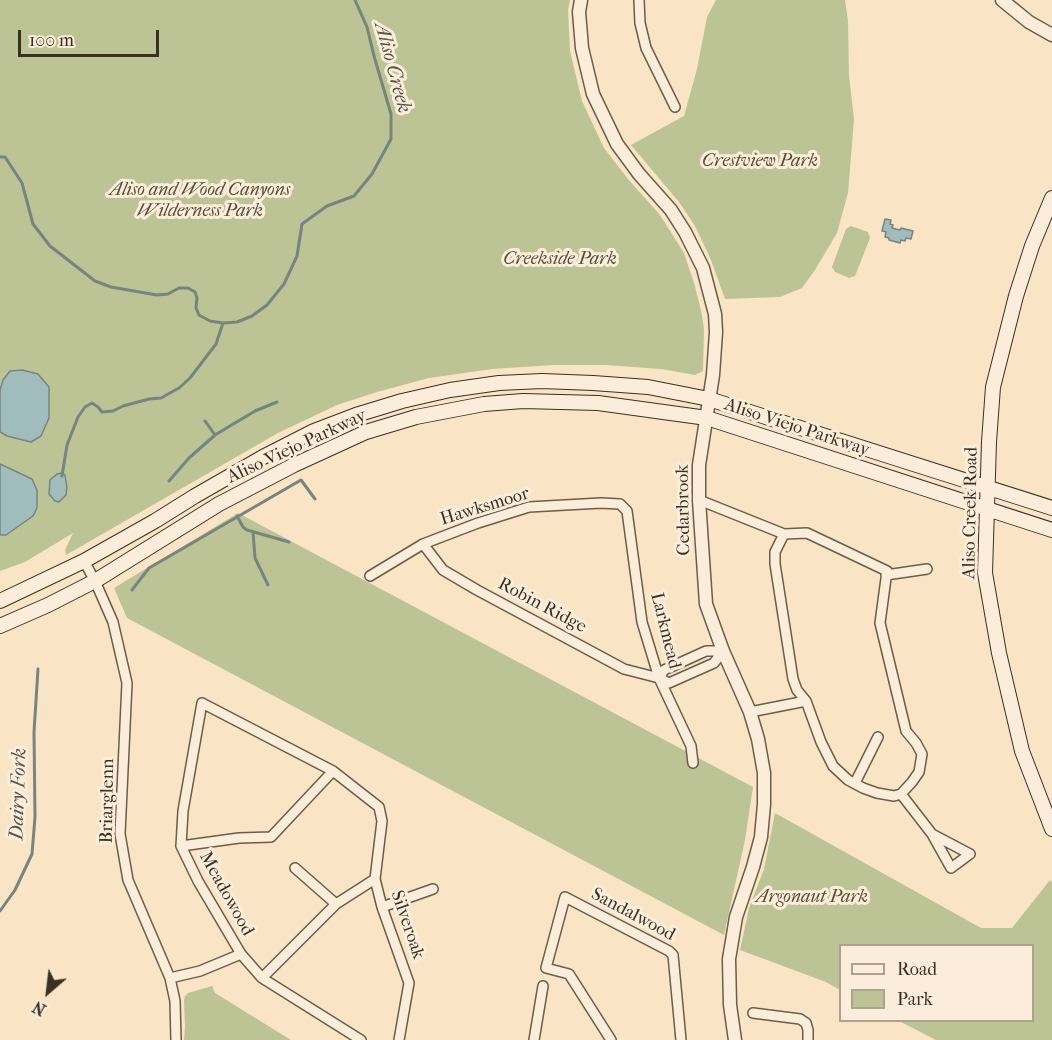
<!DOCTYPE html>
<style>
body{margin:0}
#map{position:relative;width:1052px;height:1040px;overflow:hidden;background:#f9e4c6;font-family:"IM FELL French Canon",serif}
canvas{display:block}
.legend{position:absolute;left:839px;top:944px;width:195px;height:78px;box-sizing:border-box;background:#fbedda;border:2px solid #aea190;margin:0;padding:8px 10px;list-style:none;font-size:18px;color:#3a3022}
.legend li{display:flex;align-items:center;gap:12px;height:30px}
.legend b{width:30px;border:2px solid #aea190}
.north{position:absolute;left:18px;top:962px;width:60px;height:60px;-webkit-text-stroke:4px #fbedda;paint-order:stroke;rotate:208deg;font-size:16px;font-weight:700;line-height:24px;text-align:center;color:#3a3022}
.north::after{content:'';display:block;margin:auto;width:21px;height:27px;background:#3a3022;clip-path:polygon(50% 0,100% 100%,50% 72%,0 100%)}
.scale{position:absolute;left:18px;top:30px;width:141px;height:27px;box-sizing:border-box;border:3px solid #3a3022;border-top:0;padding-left:8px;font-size:18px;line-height:21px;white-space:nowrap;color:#3a3022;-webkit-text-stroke:4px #fbedda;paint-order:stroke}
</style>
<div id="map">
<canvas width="1052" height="1040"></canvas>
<ul class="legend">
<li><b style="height:8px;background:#fbedda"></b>Road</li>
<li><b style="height:16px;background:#bcc496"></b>Park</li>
</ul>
<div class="north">N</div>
<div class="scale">100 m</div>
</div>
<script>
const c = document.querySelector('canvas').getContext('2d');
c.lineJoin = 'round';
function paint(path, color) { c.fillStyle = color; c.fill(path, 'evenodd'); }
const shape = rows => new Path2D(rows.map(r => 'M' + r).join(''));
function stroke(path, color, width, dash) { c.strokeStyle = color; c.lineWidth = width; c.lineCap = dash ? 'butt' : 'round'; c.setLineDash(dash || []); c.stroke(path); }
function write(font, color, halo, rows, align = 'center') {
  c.font = font + ' "IM FELL French Canon",serif'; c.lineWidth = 6; c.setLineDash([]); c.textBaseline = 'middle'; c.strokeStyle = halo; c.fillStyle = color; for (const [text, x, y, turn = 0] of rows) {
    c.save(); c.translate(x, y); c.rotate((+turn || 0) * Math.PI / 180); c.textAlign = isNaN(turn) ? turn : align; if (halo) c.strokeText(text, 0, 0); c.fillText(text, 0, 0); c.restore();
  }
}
const green = shape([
 [0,0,570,0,568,10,570,51,582,101,604,148,628,179,660,215,684,253,695,286,702,315,704,330,703,371,695,375,661,369,605,365,554,365,492,369,429,378,377,392,337,405,278,433,66,555,65,550,73,533,25,562,0,571],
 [716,0,845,0,848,21,849,76,854,119,848,193,837,233,815,270,802,288,780,297,725,299,711,260,695,226,679,202,631,145,684,116,697,69,707,17],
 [851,226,868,232,870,238,855,276,849,278,835,272,832,267,846,229],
 [238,513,753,787,745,840,724,935,127,618,114,588],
 [775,813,981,928,1012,928,1050,880,1052,883,1052,1040,936,1040,899,1021,1032,1020,1032,946,840,946,840,990,826,982,740,950,749,908,764,869],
 [212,986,215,993,291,1040,184,1040,185,1027,184,1000,185,996,188,993]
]);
const water = shape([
 [885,219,891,220,890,224,893,225,892,228,900,230,901,228,913,231,911,239,906,238,905,241,901,240,900,243,889,240,889,238,885,237,886,232,882,231,885,219],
 [22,370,38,374,49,387,49,418,41,436,31,442,7,436,0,432,0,390,3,380,10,371,22,370],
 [0,464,32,479,37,490,37,508,33,516,6,535,1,535,0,534,0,464],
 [62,473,65,475,67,487,66,495,59,502,55,501,49,494,50,480,57,474,62,473]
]);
const stream = shape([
 [0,157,5,157,22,183,33,224,50,246,95,281,111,287,157,295,168,294,179,288,188,288,195,292,197,298,196,308,199,315,210,321,223,323,237,322,252,316,267,305,284,284,297,256,302,224,327,206,354,196,372,174,391,139,391,114,374,56,367,27,355,0],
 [205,421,215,435,255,411,277,402],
 [62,476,67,445,78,417,85,407,92,403,98,407,102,412,113,411,123,406,149,399,161,398,179,388,190,378,216,344,223,323],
 [169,481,189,458,214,436],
 [237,516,243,527,247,530,289,542],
 [253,532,255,558,268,585],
 [132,590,149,568,301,480,315,499],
 [0,911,15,890,32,854,35,817,34,732,38,669]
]);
const minor = shape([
 [639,0,640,23,646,48,675,107],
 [699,500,784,534,807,533,887,571,880,623,906,731,916,743,922,754,919,772,912,782,901,794,894,796,877,793,863,788,848,780,833,766,821,742,806,701,797,690,793,679,775,564,775,552,784,534],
 [423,544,443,570,477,590,624,669,659,678,669,683,714,663,723,651],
 [84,561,95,581,113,622,127,683,120,834,128,880,170,978,175,1001,176,1040],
 [886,575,927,569],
 [370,576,423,544,478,523,529,507,601,503,620,504,627,511,642,622,659,678,691,746,693,763],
 [659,678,664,670,706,651,723,651],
 [750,712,806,701],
 [855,783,878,737],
 [901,794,932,834,951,868,970,854,932,834],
 [181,846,239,838,271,837,333,771],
 [295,868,336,904],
 [382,907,433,889],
 [170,978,200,971,241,954],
 [262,978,336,904,375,879],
 [753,1013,800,1019,806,1023,808,1030,808,1040],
 [361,1040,262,978,241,954,198,881,181,846,183,811,202,703,333,771,379,807,382,821,375,879,382,907,409,983,399,1040],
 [534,1040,543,986],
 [611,1040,569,974,546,968,565,897,669,951,673,955,681,1040]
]);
const tertiary = shape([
 [581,0,579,12,582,48,593,94,617,144,639,174,671,210,685,232,703,268,715,314,716,332,713,375,699,465,699,500,706,604,723,651,750,712,758,739,764,773,764,804,761,837,753,867,736,917,729,959,730,1005,735,1040],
 [1002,0,1029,22,1052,35]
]);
const secondary = shape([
 [1052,198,1032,246,1016,296,993,387,989,442,985,573,999,653,1022,751,1052,829],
 [0,601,84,561,155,521,195,496,263,457,314,431,356,415,402,401,450,390,499,383,542,381,593,383,648,387,709,399,1052,508],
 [0,626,48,605,95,581,219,504,294,465,366,432,416,417,484,404,523,401,598,403,707,418,1052,530]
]);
const parkNames = [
 ["Crestview Park",760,162],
 ["Aliso and Wood Canyons",200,191],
 ["Wilderness Park",200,212],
 ["Creekside Park",560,260],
 ["Argonaut Park",812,898]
];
const streetNames = [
 ["Aliso Viejo Parkway",797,428,18],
 ["Aliso Viejo Parkway",297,447,-25],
 ["Hawksmoor",485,507,-17],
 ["Cedarbrook",684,510,-91],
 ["Aliso Creek Road",971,513,-89],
 ["Robin Ridge",542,606,28],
 ["Larkmead",665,631,76],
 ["Briarglenn",108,801,-89],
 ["Meadowood",226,894,61],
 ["Sandalwood",633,915,28],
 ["Silveroak",407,925,71]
];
const waterNames = [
 ["Aliso Creek",392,68,75],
 ["Dairy Fork",19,794,-88]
];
paint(green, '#bcc496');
paint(water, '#a0bcbd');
stroke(water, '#77847f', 1.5);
stroke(stream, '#77847f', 3);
stroke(minor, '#6a5d4b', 12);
stroke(tertiary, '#6a5d4b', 15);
stroke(secondary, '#3a3022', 16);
stroke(minor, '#fbedda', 9);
stroke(tertiary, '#fbedda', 12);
stroke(secondary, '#fbedda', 14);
write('italic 18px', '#544e39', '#fbedda', parkNames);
write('18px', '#3a3022', '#fbedda', streetNames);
write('italic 20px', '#545349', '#fbedda', waterNames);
</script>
